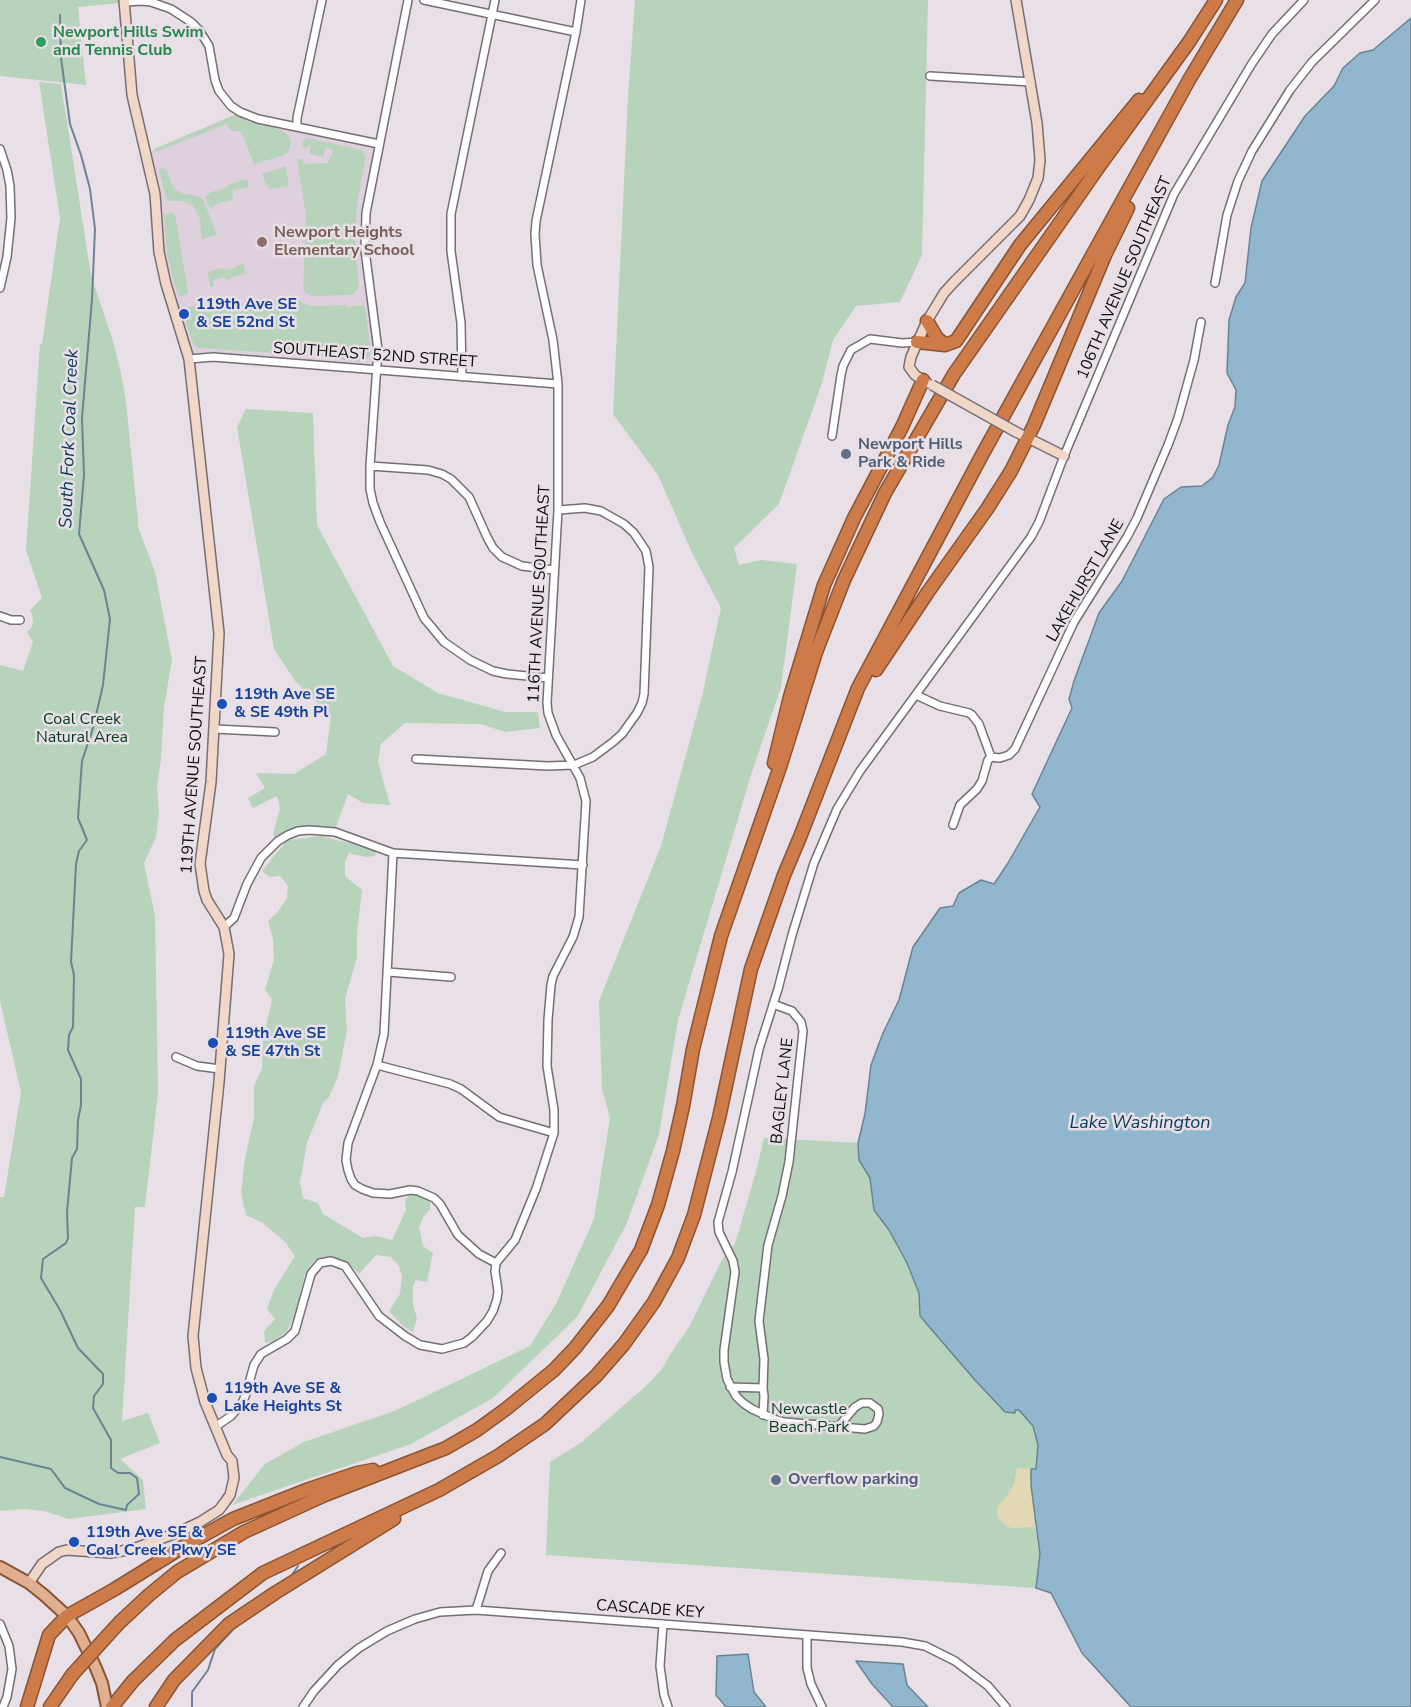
<!DOCTYPE html>
<style>
body{margin:0}
canvas{display:block;background:#e8dfe7}
</style>
<canvas width="1411" height="1707"></canvas>
<script>
const c = document.querySelector('canvas').getContext('2d');
c.lineJoin = 'round';
function paint(path, color) { c.fillStyle = color; c.fill(path, 'evenodd'); }
const shape = rows => new Path2D(rows.map(r => 'M' + r).join(''));
function stroke(path, color, width, dash) { c.strokeStyle = color; c.lineWidth = width; c.lineCap = dash ? 'butt' : 'round'; c.setLineDash(dash || []); c.stroke(path); }
function write(font, color, halo, rows, align = 'center') {
  c.font = font + ' "Nunito Sans",sans-serif'; c.lineWidth = 5; c.setLineDash([]); c.textBaseline = 'middle'; c.strokeStyle = halo; c.fillStyle = color; for (const [text, x, y, turn = 0] of rows) {
    c.save(); c.translate(x, y); c.rotate((+turn || 0) * Math.PI / 180); c.textAlign = isNaN(turn) ? turn : align; if (halo) c.strokeText(text, 0, 0); c.fillText(text, 0, 0); c.restore();
  }
}
const built = shape([
 [240,112,379,144,365,231,377,370,189,359,166,284,146,153]
]);
const green = shape([
 [0,0,121,0,121,3,78,7,86,85,0,76],
 [635,0,928,0,922,255,900,302,856,306,833,340,822,383,779,504,734,548,739,565,761,560,797,564,781,687,751,775,678,1020,659,1135,626,1225,577,1317,493,1398,411,1444,232,1505,265,1464,304,1442,397,1410,530,1346,556,1304,594,1219,610,1118,602,1089,599,1001,661,846,702,696,721,608,692,553,658,475,613,414,628,97],
 [39,82,61,84,91,275,112,338,121,373,126,402,139,530,155,572,172,660,164,707,161,759,157,787,159,812,156,837,144,863,155,916,158,1093,145,1207,135,1207,122,1421,148,1413,160,1443,120,1459,143,1480,146,1509,69,1519,44,1511,24,1509,0,1511,0,1197,4,1197,21,1092,0,1001,0,665,23,671,33,642,27,632,32,627,33,622,32,614,30,610,42,598,26,550,40,344,42,344,60,218],
 [235,115,248,121,281,130,288,135,291,142,288,152,282,156,254,164,242,133,237,131,230,131,227,124,156,152,154,149],
 [307,138,362,150,366,157,357,204,355,243,359,287,353,295,312,296,306,294,303,289,306,216,297,159,301,159,305,164,328,163,333,150,326,147,323,157,309,154,311,145,307,147,301,147,303,141],
 [286,166,289,186,269,189,268,185,266,185,262,174],
 [161,168,165,169,167,171,170,181,176,190,184,194,195,195,203,199,217,235,202,239,199,216,193,206,183,201,169,201,166,198,159,170],
 [247,179,249,187,232,190,233,200,219,203,210,209,205,197,211,192,223,189,230,184],
 [172,213,175,215,188,292,187,294,183,296,179,296,174,284,167,253,164,215],
 [244,264,246,274,233,276,232,279,226,280,224,277,213,280,214,287,210,287,208,272,221,268,226,270,235,268,235,266],
 [295,295,297,298,304,304,312,306,346,305,347,307,362,305,365,307,371,351,368,359,357,362,321,356,198,348,193,343,183,314,186,308,201,304,218,308,228,308],
 [246,409,313,413,317,525,393,666,438,693,505,712,538,712,540,728,505,732,481,724,405,723,381,744,378,762,390,805,363,803,348,794,336,827,296,828,274,840,274,829,280,809,277,796,253,808,248,798,265,788,256,773,294,774,326,754,331,716,295,681,274,649,237,427],
 [321,836,376,850,375,856,365,857,349,853,345,861,345,876,362,890,357,933,357,957,345,999,347,1029,338,1076,329,1097,323,1103,307,1143,300,1182,303,1198,318,1203,323,1214,363,1238,376,1236,392,1240,406,1210,405,1200,411,1193,425,1196,430,1202,430,1209,424,1216,419,1227,423,1246,433,1253,427,1282,416,1280,413,1286,413,1305,417,1318,413,1332,403,1326,389,1311,400,1294,402,1276,399,1266,391,1257,376,1255,359,1274,350,1265,336,1258,314,1260,304,1277,296,1313,287,1331,274,1341,265,1343,264,1331,275,1319,267,1309,274,1290,295,1256,285,1242,263,1223,246,1215,241,1193,245,1158,254,1118,254,1086,262,1068,263,1041,272,999,265,990,274,960,273,939,268,921,277,913,287,898,288,886,280,876,270,877,262,871,287,840],
 [764,1138,858,1143,860,1160,870,1178,874,1210,889,1230,907,1263,919,1293,920,1316,974,1379,1005,1412,1015,1412,1015,1410,1019,1410,1033,1426,1038,1445,1035,1527,1040,1554,1036,1588,546,1555,550,1462,582,1442,647,1385,662,1369,671,1353,689,1327,723,1258,735,1244,755,1175]
]);
const sand = shape([
 [1017,1468,1031,1469,1031,1485,1035,1527,1011,1528,1002,1523,997,1515,998,1506,1007,1496,1014,1484]
]);
const water = shape([
 [1411,18,1411,1707,1131,1707,1082,1653,1051,1593,1036,1588,1040,1554,1031,1485,1031,1469,1036,1469,1038,1445,1033,1426,1019,1410,1015,1410,1015,1413,1005,1412,974,1379,920,1316,919,1293,907,1263,889,1230,874,1210,870,1178,859,1160,858,1143,865,1114,871,1065,883,1033,899,1000,913,947,940,908,953,906,959,893,981,880,994,884,1008,863,1040,807,1032,794,1072,708,1069,699,1074,681,1099,613,1122,581,1164,499,1181,487,1202,486,1213,477,1219,465,1228,425,1235,407,1236,390,1227,373,1229,320,1236,297,1245,283,1251,228,1262,181,1305,116,1334,86,1343,68,1360,53,1373,50,1411,18],
 [748,1654,754,1692,766,1707,726,1707,716,1695,717,1656,748,1654],
 [856,1661,903,1664,907,1685,928,1707,893,1707,872,1684,856,1661]
]);
const stream = shape([
 [0,1457,51,1469,65,1488,99,1504,126,1510,127,1505,139,1494,137,1478,130,1473,118,1473,111,1468,111,1440,93,1408,94,1396,103,1384,103,1374,78,1348,60,1310,41,1278,43,1259,66,1243,68,1238,67,1212,72,1158,77,1149,78,1120,81,1105,81,1079,68,1050,69,1035,73,1027,74,975,71,962,76,864,79,851,87,840,78,818,82,761,93,728,103,685,110,619,104,590,79,534,84,475,82,418,92,299,95,229,90,189,81,155,70,124,61,58,60,15],
 [292,1575,298,1566],
 [192,1707,192,1692,208,1670,215,1649,237,1625]
]);
const street = shape([
 [408,0,366,213,365,250,378,350,370,466,370,489,373,503,380,522,424,618,444,642,470,660,493,671,507,674,548,678],
 [424,0,576,32],
 [124,2,142,1,151,2,171,9,191,22,199,30,209,46,215,80,219,91,231,106,240,112,258,119,379,144],
 [930,76,1031,82],
 [297,127,297,118,322,0],
 [0,149,7,170,10,186,11,218,7,257,0,288],
 [1215,283,1227,215,1238,181,1252,151,1290,90,1312,62,1375,0],
 [189,359,213,357,558,384],
 [462,377,461,323,451,251,451,214,495,0],
 [832,436,841,375,843,366,851,350,870,339,902,343,917,342],
 [370,466,428,470,442,474,451,479,469,497,487,537,493,548,502,557,522,566,554,570],
 [0,616,11,620,20,620],
 [916,695,940,706,969,713,972,715,979,724,991,757],
 [215,729,275,732],
 [416,759,548,766,574,765,593,757,613,742,622,734,637,713,642,703,644,694,649,567,646,551,634,533,624,524,601,511,585,508,558,510],
 [953,825,960,805,977,789,982,781,988,760,991,757,1000,758,1009,755,1015,749,1074,622,1127,537,1137,518,1168,445,1178,418,1194,360,1201,322],
 [393,853,384,1034,377,1065,348,1143,346,1160,348,1170,351,1179,355,1185,362,1189,373,1193,390,1194,410,1190,418,1191,434,1198,440,1204,458,1235,479,1254,496,1263],
 [224,927,234,918,247,884,261,858,278,841,288,835,298,831,309,830,335,832,393,853,583,865],
 [388,972,451,977],
 [176,1057,197,1066,220,1069],
 [377,1065,450,1084,461,1089,499,1117,554,1133],
 [730,1387,763,1388,764,1396,763,1415],
 [763,1388,764,1359,759,1321,761,1304,768,1245,782,1196,789,1162,803,1031,801,1022,792,1011,773,1004],
 [839,1426,855,1407,862,1403,870,1403,878,1409,879,1414,877,1422,874,1426,865,1429,784,1422,774,1419,752,1409,743,1403,736,1396,727,1379,724,1362,724,1350,735,1272,733,1261,719,1232,718,1222,732,1172,759,1049,778,989,792,935,814,863,837,809,860,771,1031,537,1039,522,1064,456,1174,194,1251,65,1272,34,1304,0],
 [215,1427,231,1416,242,1403,246,1394,254,1365,261,1354,287,1339,295,1331,311,1274,320,1263,331,1261,345,1266,379,1316,405,1336,420,1345,442,1349,464,1343,472,1337,487,1321,493,1311,497,1299,498,1291,495,1271,496,1263,515,1240,536,1189,554,1133,554,1110,547,1066,548,1020,551,985,553,976,573,937,579,917,586,801,580,778,556,735,548,713,547,703,558,510,558,384,553,340,537,265,535,234,536,221,576,32,581,0],
 [476,1610,488,1571,501,1553],
 [0,1624,9,1646,12,1669,7,1697,3,1707],
 [663,1624,660,1666,664,1695,668,1707],
 [807,1635,807,1668,811,1684,822,1707],
 [303,1707,314,1691,338,1665,359,1648,387,1631,415,1619,440,1612,476,1610,902,1642,925,1646,955,1661,988,1686,1006,1707]
]);
const secondary = shape([
 [927,383,915,375,909,367,911,357,927,321,944,293,954,282,1020,216,1029,200,1038,178,1040,160,1037,123,1016,0],
 [1016,432,1064,456],
 [29,1583,42,1564,59,1552,67,1550,110,1553,133,1549,179,1532,200,1522,219,1510,225,1502,230,1495,234,1478,232,1461,227,1455,205,1402,196,1368,193,1336,219,1082,229,954,224,927,207,900,204,891,200,864,211,782,219,633,189,359,166,284,159,252,155,194,132,95,124,0]
]);
const primary = shape([
 [0,1567,29,1583,44,1595,67,1616,79,1633,95,1666,102,1683,107,1707]
]);
const highway = shape([
 [927,321,937,338,945,345],
 [917,342,945,345,956,341,1020,245,1139,100],
 [876,670,928,592,987,509,1011,471,1034,425,1105,255,1128,208],
 [774,763,790,697,824,585,854,518,902,427,923,380],
 [108,1635,120,1622,149,1595,177,1572,244,1532,325,1495,446,1448,477,1430,506,1409,554,1370,575,1348,608,1306,641,1250,658,1205,673,1151,683,1106,693,1049,721,936,780,767,816,652,844,580,885,493,954,374,1098,168,1189,42,1216,0],
 [27,1707,49,1635,67,1616,115,1589,186,1545,233,1519,309,1489,357,1473,373,1470],
 [50,1707,72,1675],
 [112,1707,133,1681,175,1640,263,1573,439,1490,498,1456,545,1424,596,1376,624,1344,654,1302,678,1258,694,1215,719,1118,751,969,784,875,800,837,858,688,982,455,1189,80,1237,0],
 [156,1707,174,1680,229,1624,275,1593,394,1519]
]);
const secondaryBridge = shape([
 [932,385,1016,432]
]);
const highwayBridge = shape([
 [72,1675,108,1635]
]);
const markers = [
 [41,42,6,"#2e9e5b"],
 [262,242,6,"#8d6e63"],
 [184,314,6,"#1a4fb4"],
 [846,454,6,"#5c6f8a"],
 [222,704,6,"#1a4fb4"],
 [213,1043,6,"#1a4fb4"],
 [212,1398,6,"#1a4fb4"],
 [776,1480,6,"#5c6f8a"],
 [74,1542,6,"#1a4fb4"]
];
const leisureNames = [
 ["Newport Hills Swim",53,33],
 ["and Tennis Club",53,51]
];
const educationNames = [
 ["Newport Heights",274,233],
 ["Elementary School",274,251]
];
const streetNames = [
 ["106TH AVENUE SOUTHEAST",1125,278,-67],
 ["SOUTHEAST 52ND STREET",375,356,4],
 ["LAKEHURST LANE",1086,581,-60],
 ["116TH AVENUE SOUTHEAST",540,594,-87],
 ["119TH AVENUE SOUTHEAST",195,765,-86],
 ["BAGLEY LANE",783,1091,-84],
 ["CASCADE KEY",650,1610,4]
];
const transitNames = [
 ["119th Ave SE",196,305],
 ["& SE 52nd St",196,323],
 ["119th Ave SE",234,695],
 ["& SE 49th Pl",234,713],
 ["119th Ave SE",225,1034],
 ["& SE 47th St",225,1052],
 ["119th Ave SE &",224,1389],
 ["Lake Heights St",224,1407],
 ["119th Ave SE &",86,1533],
 ["Coal Creek Pkwy SE",86,1551]
];
const serviceNames = [
 ["Newport Hills",858,445],
 ["Park & Ride",858,463],
 ["Overflow parking",788,1480]
];
const parkNames = [
 ["Coal Creek",82,720],
 ["Natural Area",82,738],
 ["Newcastle",809,1410],
 ["Beach Park",809,1428]
];
const waterNames = [
 ["South Fork Coal Creek",70,439,-88],
 ["Lake Washington",1140,1124]
];
paint(built, '#dfd0de');
paint(green, '#b8d3bc');
paint(sand, '#e2d9b4');
paint(water, '#91b7cf');
stroke(water, '#6a8395', 1.5);
stroke(stream, '#6a8395', 2);
stroke(street, '#766e75', 10);
stroke(secondary, '#766e75', 12);
stroke(primary, '#8a5433', 14);
stroke(highway, '#8a5433', 15);
stroke(street, '#fff', 7);
stroke(secondary, '#f0d7c8', 9);
stroke(primary, '#e1b091', 10);
stroke(highway, '#cd7b48', 12);
stroke(secondaryBridge, '#766e75', 12, []);
stroke(highwayBridge, '#8a5433', 15, []);
stroke(secondaryBridge, '#f0d7c8', 9);
stroke(highwayBridge, '#cd7b48', 12);
for (const [x, y, r, color] of markers) { const dot = new Path2D(); dot.arc(x, y, r, 0, 2 * Math.PI); c.fillStyle = color; c.fill(dot); stroke(dot, '#e8dfe7', 2); }
write('bold 16px', '#27864d', '#e8dfe7', leisureNames, 'left');
write('bold 16px', '#785e54', '#e8dfe7', educationNames, 'left');
write('16px', '#0e0b0d', '#e8dfe7', streetNames);
write('bold 16px', '#164399', '#e8dfe7', transitNames, 'left');
write('bold 16px', '#4e5e75', '#e8dfe7', serviceNames, 'left');
write('16px', '#003b17', '#e8dfe7', parkNames);
write('italic 18px', '#083c55', '#e8dfe7', waterNames);
</script>
